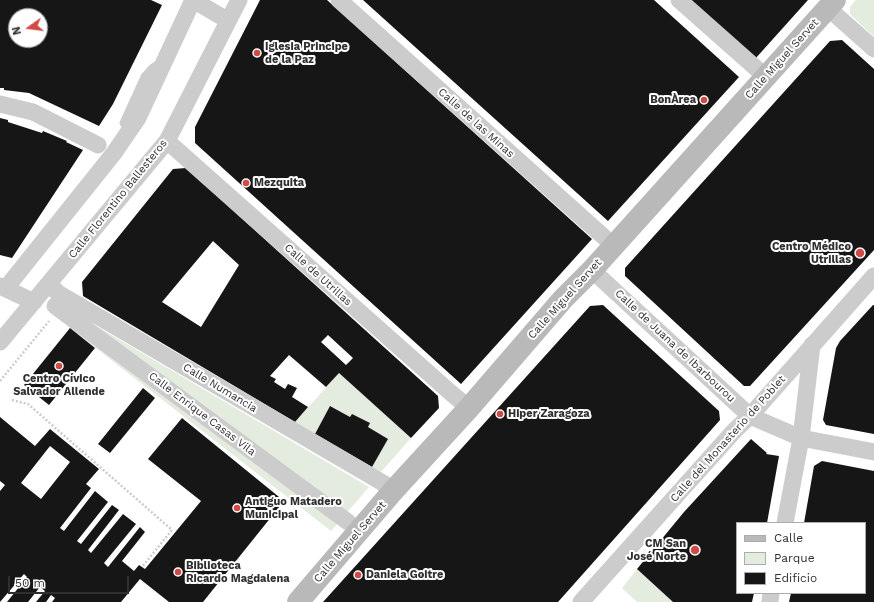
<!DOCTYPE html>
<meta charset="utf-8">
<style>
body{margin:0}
#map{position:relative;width:874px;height:602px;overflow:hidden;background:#fff;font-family:"Work Sans",sans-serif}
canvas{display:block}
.legend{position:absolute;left:736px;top:522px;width:130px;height:72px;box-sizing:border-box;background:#fff;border:1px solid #acacac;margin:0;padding:5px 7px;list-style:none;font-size:12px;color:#2f2f2f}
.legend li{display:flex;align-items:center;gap:8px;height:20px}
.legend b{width:20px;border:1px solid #acacac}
.north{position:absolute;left:8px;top:8px;width:40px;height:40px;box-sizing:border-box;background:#fff;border:1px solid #acacac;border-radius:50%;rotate:256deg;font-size:11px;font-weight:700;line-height:16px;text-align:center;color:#2f2f2f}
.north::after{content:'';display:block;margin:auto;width:14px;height:18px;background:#d14a46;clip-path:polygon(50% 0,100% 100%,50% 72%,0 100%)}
.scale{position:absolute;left:8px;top:576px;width:121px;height:18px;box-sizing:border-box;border:2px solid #2f2f2f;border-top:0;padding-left:5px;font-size:12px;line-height:14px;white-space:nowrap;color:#2f2f2f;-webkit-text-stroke:3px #fff;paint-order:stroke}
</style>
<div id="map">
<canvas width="874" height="602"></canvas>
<ul class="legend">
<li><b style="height:5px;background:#b9b9b9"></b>Calle</li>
<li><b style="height:11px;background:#e4ebdf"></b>Parque</li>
<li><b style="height:11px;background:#161616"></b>Edificio</li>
</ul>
<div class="north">N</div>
<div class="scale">50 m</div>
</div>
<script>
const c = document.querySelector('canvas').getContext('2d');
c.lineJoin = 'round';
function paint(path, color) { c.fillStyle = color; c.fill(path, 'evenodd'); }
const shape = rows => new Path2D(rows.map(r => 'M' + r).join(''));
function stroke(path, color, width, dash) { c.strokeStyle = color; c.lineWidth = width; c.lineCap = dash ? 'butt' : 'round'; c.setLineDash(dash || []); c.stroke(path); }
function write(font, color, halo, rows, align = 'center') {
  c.font = font + ' "Work Sans",sans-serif'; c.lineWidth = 4; c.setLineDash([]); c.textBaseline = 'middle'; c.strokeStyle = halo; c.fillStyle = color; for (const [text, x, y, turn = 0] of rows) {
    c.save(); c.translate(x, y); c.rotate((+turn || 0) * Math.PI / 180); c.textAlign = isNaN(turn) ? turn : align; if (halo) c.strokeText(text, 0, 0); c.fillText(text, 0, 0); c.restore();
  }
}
const green = shape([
 [856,0,874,0,874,37,850,14,850,7],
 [71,311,369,487,331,531,70,328,61,320],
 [339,373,411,438,381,472,372,467,388,439,368,427,370,423,352,414,350,417,330,406,315,434,295,422],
 [637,569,673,602,637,602,622,588]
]);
const building = shape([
 [0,0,151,0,162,5,113,104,99,126,29,93,4,90,4,88,0,88],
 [16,16,40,16,40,40,16,40],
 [260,0,327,0,592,239,461,384,195,143,195,127],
 [363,0,654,0,739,77,608,221],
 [690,0,808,0,755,59],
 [842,40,874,69,874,250,750,386,744,386,625,276,625,268,830,41],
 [0,118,8,120,8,122,42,133,43,131,67,141,66,142,83,150,12,258,0,255],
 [186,168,438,396,439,408,411,438,339,373,326,387,289,355,270,376,276,379,274,382,285,389,288,384,297,388,292,397,308,407,295,422,83,296,82,282,173,169],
 [213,241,239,265,201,327,162,302],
 [328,335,353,358,346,365,321,342],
 [603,305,719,411,720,420,558,602,323,602,590,306],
 [873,305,874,305,874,434,826,425,823,420,836,348,840,341],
 [70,328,95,348,49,405,24,385],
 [143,388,155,398,110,453,98,444],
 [330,406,350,417,352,414,370,423,368,427,388,439,372,467,315,434],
 [0,417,35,446,50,429,99,469,86,484,91,488,60,528,64,531,95,491,108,502,77,541,81,544,112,505,119,510,88,550,91,553,123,514,136,524,104,563,108,567,140,527,145,532,122,561,134,571,139,565,145,569,201,501,148,459,182,418,284,501,203,602,169,602,140,579,121,602,52,602,55,598,51,595,46,602,36,602,45,591,40,587,28,602,7,602,27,577,24,574,0,602,0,491,5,485,0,481],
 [50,446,70,462,41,499,21,483],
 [751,439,767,453,766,454,779,456,767,523,737,523,737,593,754,593,752,602,673,602,637,569,684,512],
 [822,461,874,471,874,602,789,602,791,593,865,593,865,523,804,523,814,466]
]);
const path = shape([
 [0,381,49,321],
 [12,400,28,404,172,530,142,567]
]);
const lane = shape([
 [124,123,145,77,153,68,161,63]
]);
const street = shape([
 [193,0,227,20],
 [339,0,614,246],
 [679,0,766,77],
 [828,8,874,49],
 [0,104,33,112,98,145],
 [167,141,451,393,469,408],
 [592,270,750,416,801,438,874,452],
 [49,284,58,293,383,483,393,491],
 [0,286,34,302],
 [6,288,114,153,138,118,193,0],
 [55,306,348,522],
 [0,342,167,141,239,0],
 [785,523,801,438,812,345],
 [581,602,735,430,750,416,874,276],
 [770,602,771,593]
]);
const secondary = shape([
 [298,602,393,491,469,408,563,299,592,270,835,0]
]);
const markers = [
 [257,53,4,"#d14a46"],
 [704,100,4,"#d14a46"],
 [246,183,4,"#d14a46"],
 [860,253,5,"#d14a46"],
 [59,366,4,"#d14a46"],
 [500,414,4,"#d14a46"],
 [237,508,4,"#d14a46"],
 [695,550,5,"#d14a46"],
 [178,572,4,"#d14a46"],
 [358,575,4,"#d14a46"]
];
const poiNames = [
 ["Iglesia Principe",265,47],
 ["de la Paz",265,60],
 ["BonÀrea",696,100,"right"],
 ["Mezquita",254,183],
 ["Centro Médico",851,247,"right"],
 ["Utrillas",851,260,"right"],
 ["Centro Cívico",59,379,"center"],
 ["Salvador Allende",59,392,"center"],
 ["Hiper Zaragoza",508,414],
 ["Antiguo Matadero",245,502],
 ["Municipal",245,515],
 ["CM San",686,544,"right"],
 ["José Norte",686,557,"right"],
 ["Biblioteca",186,566],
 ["Ricardo Magdalena",186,579],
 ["Daniela Goitre",366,575]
];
const streetNames = [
 ["Calle Miguel Servet",782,59,-48],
 ["Calle de las Minas",476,123,42],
 ["Calle Florentino Ballesteros",118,199,-51],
 ["Calle de Utrillas",318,275,42],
 ["Calle Miguel Servet",565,299,-48],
 ["Calle de Juana de Ibarbourou",675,346,43],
 ["Calle Numancia",220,388,31],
 ["Calle Enrique Casas Vila",202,414,37],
 ["Calle del Monasterio de Poblet",728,439,-48],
 ["Calle Miguel Servet",350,542,-49]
];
paint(green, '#e4ebdf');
paint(building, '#161616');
stroke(path, '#ccc', 2.5, [2, 2]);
stroke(lane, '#ccc', 9);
stroke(street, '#ccc', 17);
stroke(secondary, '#b9b9b9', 22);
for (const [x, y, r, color] of markers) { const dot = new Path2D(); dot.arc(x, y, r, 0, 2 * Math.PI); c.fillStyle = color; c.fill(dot); stroke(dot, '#fff', 1.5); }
write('bold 11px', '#2f2f2f', '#fff', poiNames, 'left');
write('11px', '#2f2f2f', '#fff', streetNames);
</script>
